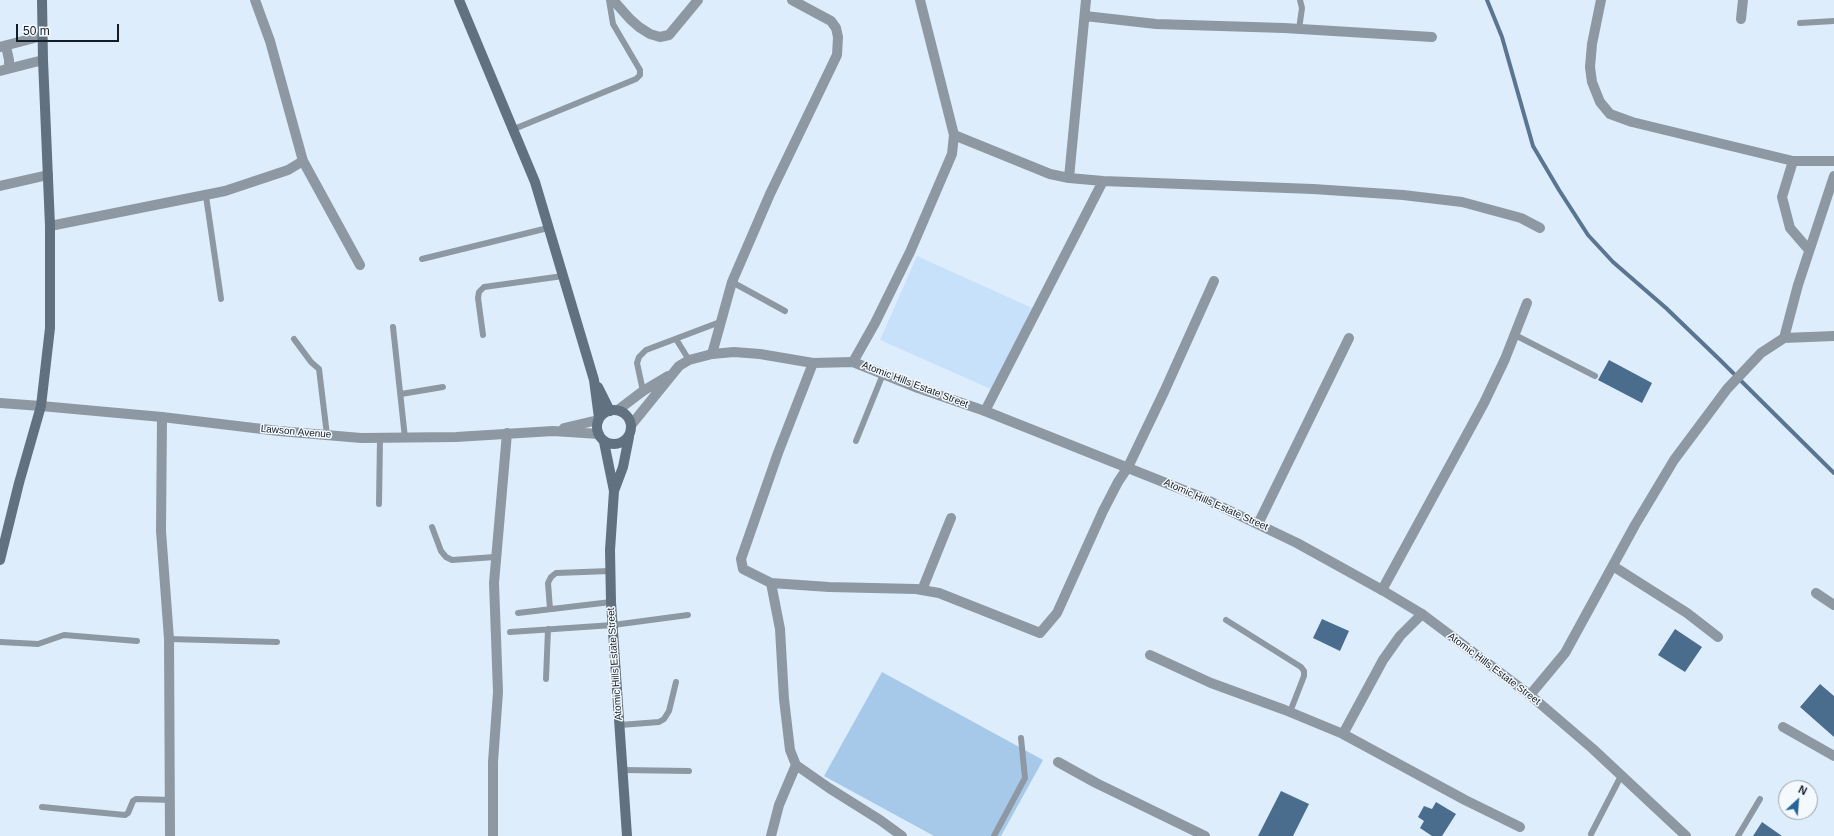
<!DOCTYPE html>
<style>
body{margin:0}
#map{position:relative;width:1834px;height:836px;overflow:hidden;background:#deedfc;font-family:Helvetica,sans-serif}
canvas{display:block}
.north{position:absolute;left:1778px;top:780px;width:40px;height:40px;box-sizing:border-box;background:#f4f9fe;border:1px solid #9aa1a7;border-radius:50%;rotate:26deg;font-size:11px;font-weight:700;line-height:16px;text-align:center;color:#141d25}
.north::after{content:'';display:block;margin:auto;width:14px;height:18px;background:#24649a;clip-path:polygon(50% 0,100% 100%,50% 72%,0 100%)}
.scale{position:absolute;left:16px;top:24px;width:103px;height:18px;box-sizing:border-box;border:2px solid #141d25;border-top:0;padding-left:5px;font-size:12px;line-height:14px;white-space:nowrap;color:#141d25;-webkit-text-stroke:3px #f4f9fe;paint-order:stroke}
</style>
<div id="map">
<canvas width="1834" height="836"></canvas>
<div class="north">N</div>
<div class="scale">50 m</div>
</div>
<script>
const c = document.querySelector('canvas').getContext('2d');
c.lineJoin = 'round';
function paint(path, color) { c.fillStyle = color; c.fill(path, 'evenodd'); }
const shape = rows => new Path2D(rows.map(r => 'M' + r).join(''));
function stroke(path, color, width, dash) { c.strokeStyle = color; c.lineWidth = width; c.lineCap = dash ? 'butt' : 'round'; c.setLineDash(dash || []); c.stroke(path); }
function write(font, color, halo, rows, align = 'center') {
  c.font = font + ' Helvetica,sans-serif'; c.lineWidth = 3; c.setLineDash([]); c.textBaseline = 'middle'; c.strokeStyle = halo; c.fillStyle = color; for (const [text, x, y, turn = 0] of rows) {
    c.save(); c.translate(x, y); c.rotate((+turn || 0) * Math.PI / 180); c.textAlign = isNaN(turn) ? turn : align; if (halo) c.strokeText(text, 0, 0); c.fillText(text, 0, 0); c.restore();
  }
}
const built = shape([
 [917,256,1032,308,993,390,880,340]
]);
const green = shape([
 [882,672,1043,760,1001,836,934,836,824,776]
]);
const stream = shape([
 [1487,0,1502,37,1533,146,1559,190,1588,235,1613,262,1666,308,1720,360,1834,473]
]);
const building = shape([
 [1609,360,1652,383,1642,403,1598,380],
 [1322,619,1349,631,1340,651,1313,638],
 [1675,629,1702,647,1685,672,1658,655],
 [1820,684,1834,696,1834,737,1800,707],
 [1281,791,1309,804,1293,836,1258,836],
 [1436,802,1456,814,1442,836,1432,836,1420,828,1424,821,1418,817,1424,806,1432,809],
 [1762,822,1782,836,1753,836]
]);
const service = shape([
 [1800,23,1834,21],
 [1299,29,1302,8,1300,0],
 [514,129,636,79,640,75,640,70,613,24,609,0],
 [206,196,221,299],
 [422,259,548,228],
 [732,282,785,311],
 [393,327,405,438],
 [483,335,478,298,479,292,484,287,563,276],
 [1515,335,1595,376],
 [294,339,311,362,319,369,327,435],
 [676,339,689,360],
 [643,391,637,363,639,357,646,350,720,322],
 [401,394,443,387],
 [856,441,883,374],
 [379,504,380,438],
 [432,527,441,551,446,557,452,560,495,557],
 [550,609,548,583,551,577,556,573,610,571],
 [518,613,611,602],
 [1226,620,1301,667,1304,671,1304,676,1290,712],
 [510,632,613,625,688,615],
 [169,639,277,642],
 [0,642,38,644,64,635,137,641],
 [546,679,548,629],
 [620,725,659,722,664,719,669,711,676,682],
 [623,770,689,771],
 [42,807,125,815,128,813,133,801,136,799,171,800],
 [1591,834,1621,776],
 [994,836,1025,778,1021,738],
 [1738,836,1760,799]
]);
const minor = shape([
 [255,0,270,41,303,161,360,265],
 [613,0,630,19,639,27,650,34,660,37,669,35,698,0],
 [1601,0,1592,44,1590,67,1592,82,1600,102,1610,114,1632,122,1793,161,1834,161],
 [1085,16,1156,24,1284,28,1432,37],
 [1741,19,1743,0],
 [6,46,9,60,9,68],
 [0,47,42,36],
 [0,71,43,60],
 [954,135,1050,174,1069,178,1103,181,1313,189,1403,195,1462,202,1521,218,1540,228],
 [1793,161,1782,197,1790,228,1809,250],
 [1069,178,1086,0],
 [0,186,48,175],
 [50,226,225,191,288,170,303,161],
 [1784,338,1798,285,1834,176],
 [712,354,732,282,770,194,837,55,838,37,836,28,831,21,792,0],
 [853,362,875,323,910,252,952,154,954,135,920,0],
 [813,363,778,453,741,559,743,569,771,583,780,629,784,699,790,750,796,765,829,788,880,820,902,836],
 [0,403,41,406],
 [985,411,1103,181],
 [162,417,161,531,169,639,170,836],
 [1258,524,1349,338],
 [1613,566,1687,613,1718,637],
 [771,583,829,587,916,589,939,593,1040,633,1057,613,1103,511,1118,482,1128,467,1164,392,1214,281],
 [922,590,951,518],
 [1382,590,1484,403,1505,359,1527,303],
 [1816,593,1834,605],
 [1150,655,1211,683,1285,710,1343,734,1465,800,1520,827],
 [1530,695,1565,653,1635,525,1674,460,1727,389,1761,353,1784,338,1834,336],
 [1783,727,1834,756],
 [1343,734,1383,660,1400,636,1422,614],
 [1058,762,1096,783,1205,836],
 [493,836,493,762,498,692,494,583,507,433],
 [771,836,779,805,796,765]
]);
const tertiary = shape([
 [41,406,162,417,279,431,361,438,456,437,553,431,599,434],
 [618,410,643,391,668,376],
 [632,424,679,366,689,360,712,354,734,352,760,354,813,363,853,362,918,388,985,411,1201,497,1297,543,1382,590,1422,614,1530,695,1593,749,1686,836],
 [564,428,598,420]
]);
const secondary = shape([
 [459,0,535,182,594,380,599,418],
 [598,387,610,411],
 '597 427a17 17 0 1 1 34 0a17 17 0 1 1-34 0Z',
 [604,442,614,491],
 [0,560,19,483,41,406,50,328,50,226,43,60,42,0],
 [627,836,611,602,610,550,614,491,623,467,629,437]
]);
const streetNames = [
 ["Atomic Hills Estate Street",915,385,21],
 ["Lawson Avenue",296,432,5],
 ["Atomic Hills Estate Street",1216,505,24],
 ["Atomic Hills Estate Street",615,664,-94],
 ["Atomic Hills Estate Street",1494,669,37]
];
paint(built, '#c8e1fa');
paint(green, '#a7c9e9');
stroke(stream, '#597591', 4);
paint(building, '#4a6d8e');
stroke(service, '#8e98a3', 6);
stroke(minor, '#8e98a3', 10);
stroke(tertiary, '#8e98a3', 10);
stroke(secondary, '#61717f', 10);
write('10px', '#141d25', '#f4f9fe', streetNames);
</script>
